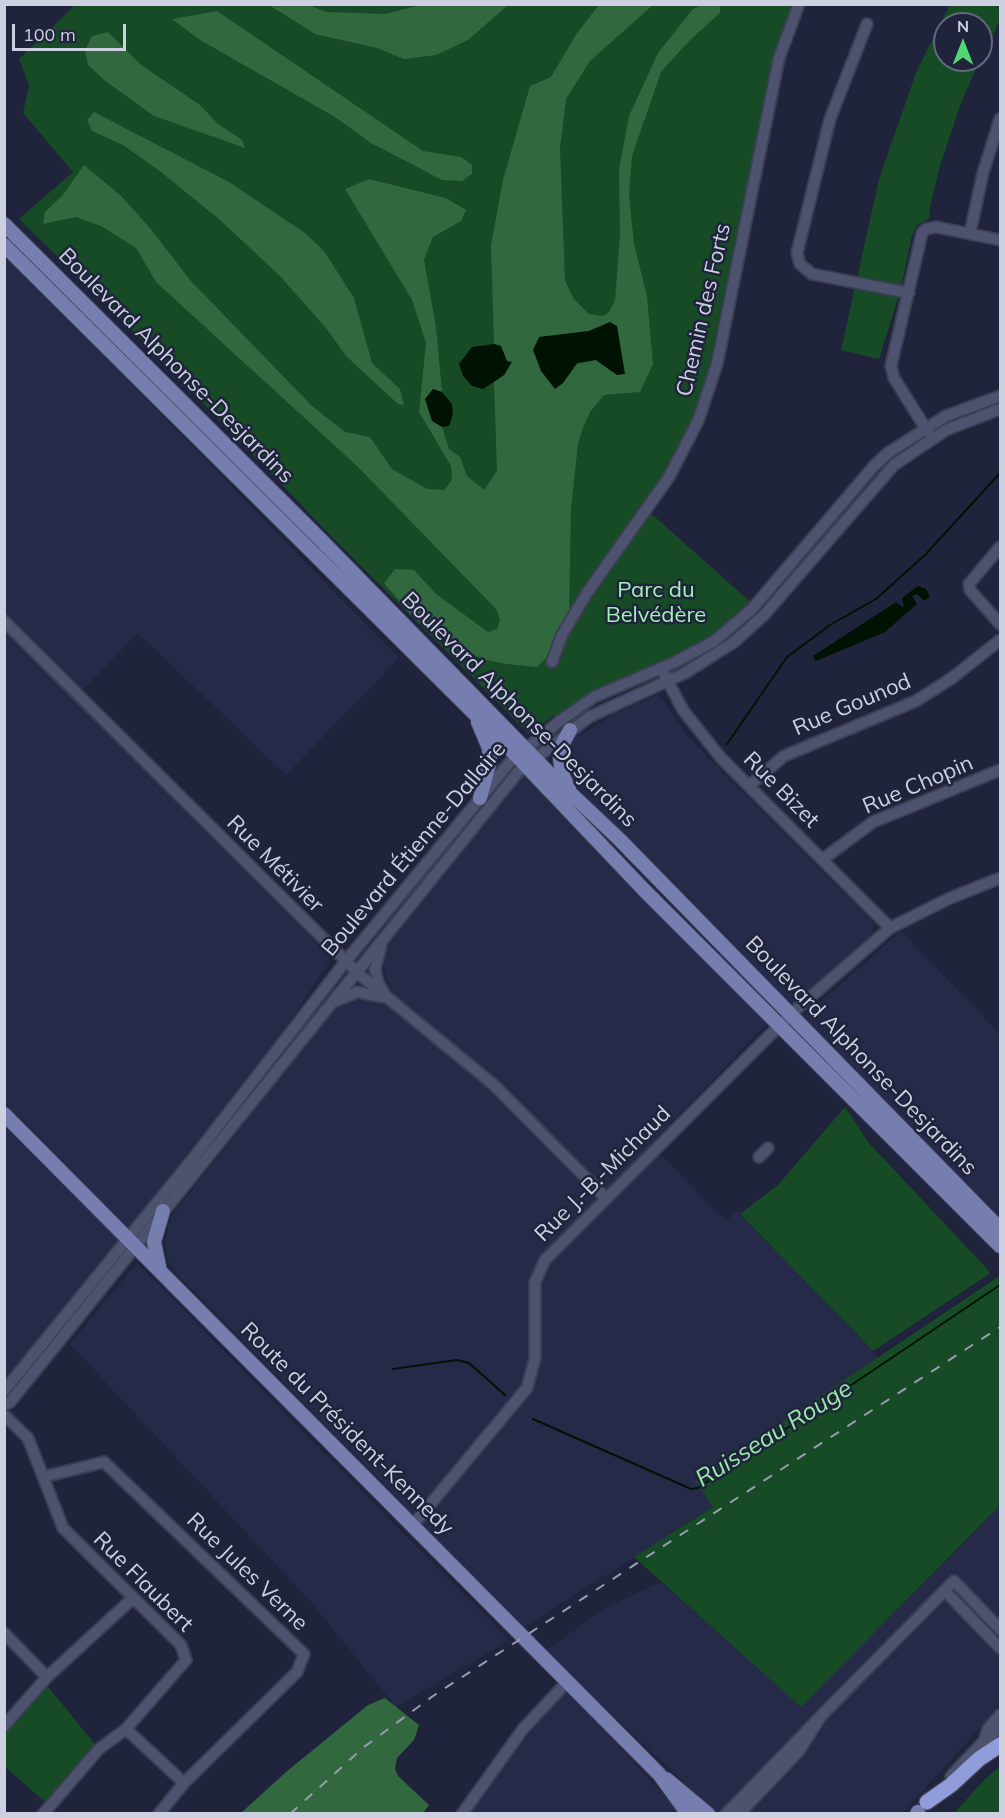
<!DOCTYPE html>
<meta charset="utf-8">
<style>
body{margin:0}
#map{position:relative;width:1005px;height:1818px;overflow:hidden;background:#1f233c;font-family:Mulish,sans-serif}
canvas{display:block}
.frame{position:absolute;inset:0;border:6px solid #ccd0e1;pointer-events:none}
.north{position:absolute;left:933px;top:12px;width:60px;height:60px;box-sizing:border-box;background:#1f233c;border:2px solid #64687e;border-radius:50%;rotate:0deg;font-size:16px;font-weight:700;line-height:24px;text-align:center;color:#ccd0e1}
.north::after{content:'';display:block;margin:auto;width:21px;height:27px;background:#4fd675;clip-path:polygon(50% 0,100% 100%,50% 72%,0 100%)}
.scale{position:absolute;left:12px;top:24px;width:114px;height:27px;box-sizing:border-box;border:3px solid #ccd0e1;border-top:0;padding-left:8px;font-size:18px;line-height:21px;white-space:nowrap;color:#ccd0e1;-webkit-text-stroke:4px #1f233c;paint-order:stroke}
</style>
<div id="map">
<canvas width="1005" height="1818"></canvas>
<div class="frame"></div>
<div class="north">N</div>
<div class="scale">100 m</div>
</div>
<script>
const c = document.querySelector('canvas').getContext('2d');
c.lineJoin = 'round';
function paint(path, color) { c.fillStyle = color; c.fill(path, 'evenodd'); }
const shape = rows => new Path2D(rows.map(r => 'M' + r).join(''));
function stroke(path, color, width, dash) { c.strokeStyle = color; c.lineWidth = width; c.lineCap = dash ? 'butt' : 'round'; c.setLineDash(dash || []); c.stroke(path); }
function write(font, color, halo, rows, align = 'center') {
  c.font = font + ' Mulish,sans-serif'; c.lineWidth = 5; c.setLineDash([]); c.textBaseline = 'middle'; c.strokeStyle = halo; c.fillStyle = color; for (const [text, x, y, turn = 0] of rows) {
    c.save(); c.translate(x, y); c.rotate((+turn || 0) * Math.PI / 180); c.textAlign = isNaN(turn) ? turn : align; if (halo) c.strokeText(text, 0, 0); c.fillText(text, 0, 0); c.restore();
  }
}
const built = shape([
 [4,253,399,658,286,775,138,633,74,699,265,889,328,955,330,961,285,1028,129,1229,5,1102],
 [656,695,661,697,688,737,874,924,870,937,789,1007,725,937,572,782,568,774,568,748,574,739,619,711],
 [523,774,769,1022,650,1144,726,1221,737,1211,879,1358,695,1479,713,1507,524,1627,175,1272,166,1258,165,1240,171,1217,332,1010,352,999,366,997,392,1005,398,998,389,986,384,969,384,959,390,942],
 [901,931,1000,1034,1000,1219,802,1018],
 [5,1120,122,1239,5,1382],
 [137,1263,343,1472,509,1640,396,1707,312,1603,70,1344],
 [1000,1505,1000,1706,902,1813,716,1813,545,1651,607,1607,661,1582,801,1706],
 [566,1689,663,1794,680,1813,469,1814,510,1756]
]);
const green = shape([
 [75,5,793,5,771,68,709,367,694,419,646,509,755,606,713,642,560,721,554,715,529,734,334,539,150,348,19,219,73,172,23,113,29,85,19,59],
 [950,5,1000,5,1000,20,981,58,981,24,945,24,945,60,980,60,961,103,940,166,929,211,930,218,917,225,912,235,900,292,879,359,841,350,879,179,917,70],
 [845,1107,869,1143,989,1271,989,1274,873,1351,740,1214,778,1185],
 [998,1277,1000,1279,1000,1505,801,1707,634,1557,713,1507,695,1480],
 [44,1682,99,1749,50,1806,5,1767,5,1726],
 [1000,1767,1000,1813,954,1813,986,1778]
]);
const forest = shape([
 [269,5,309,5,326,12,386,14,420,5,508,5,468,40,436,55,404,59,377,48,315,34],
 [599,5,653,5,590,61,566,99,560,148,565,281,574,299,589,314,603,316,609,312,615,300,620,236,619,169,629,116,658,53,693,9,703,5,720,5,720,13,690,40,661,72,632,156,629,196,634,243,647,297,653,364,640,392,604,395,590,412,583,428,578,444,571,508,569,616,556,648,537,667,507,664,486,660,451,645,414,618,384,583,395,569,414,570,436,594,488,632,497,629,500,620,497,610,357,466,156,282,136,248,101,226,76,217,43,224,45,212,62,196,84,165,120,195,151,229,190,280,312,406,345,432,370,437,392,469,427,489,444,490,452,480,451,466,419,412,426,343,412,300,345,189,369,179,446,198,466,210,461,221,433,237,424,260,436,327,442,392,433,390,432,420,442,427,449,449,460,457,467,476,484,490,497,471,494,382,504,375,511,362,507,362,501,346,494,344,491,245,503,180,530,86,551,77,577,33],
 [610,322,617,375,596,360,577,364,563,383,539,337,589,331],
 [217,11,423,151,461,157,472,165,472,174,462,181,442,180,371,143,335,117,200,40,172,19],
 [108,32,141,65,200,105,218,124,242,140,245,148,154,116,104,80,88,65,85,51,92,36],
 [94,112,229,182,305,233,324,251,354,298,372,363,400,389,404,405,398,404,346,356,326,328,280,276,220,220,161,172,123,145,92,131,87,120],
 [385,1698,419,1725,414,1740,397,1758,395,1769,398,1776,429,1805,423,1813,241,1813,286,1772,368,1705]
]);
const water = shape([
 [610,322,617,326,625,374,617,375,596,360,577,363,563,383,555,389,541,371,533,350,539,337,589,331],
 [494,344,501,346,507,361,512,362,504,375,483,389,472,386,463,376,459,364,472,347],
 [433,389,442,392,452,404,453,414,449,426,442,427,432,421,425,399],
 [918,586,926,589,930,596,925,601,917,594,912,596,917,604,885,632,816,661,813,656,896,602,904,608,902,598]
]);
const stream = shape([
 [727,744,787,657,830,625,876,599,926,554,1000,473],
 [393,1369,457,1360,469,1363,505,1395],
 [533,1419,691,1489,698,1488,1000,1285]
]);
const minor = shape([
 [867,24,830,119,797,253,800,264,812,274,909,293],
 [970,233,983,173,1000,119],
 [928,432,894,378,891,366,922,233,926,229,936,227,1000,240],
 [1000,547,969,584,970,590,1000,624],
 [4,621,360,975,494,1085,606,1198],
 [552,662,562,635,587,593,669,477,698,421,717,364,779,58,799,4],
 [664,674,683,710,721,758,890,928],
 [749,786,784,756,916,701,952,678,1000,640],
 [823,859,873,822,1000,770],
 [381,946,375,969,378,982,384,993],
 [335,1001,358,992,382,997],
 [759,1157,768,1148],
 [4,1391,191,1161,346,961,510,762,560,721,594,697,673,663,713,642,752,609,874,466,888,453,946,416,1000,396],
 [4,1405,10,1402,518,772,589,717,685,673,734,642,764,615,894,465,946,430,1000,409],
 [4,1415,28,1438,63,1528,181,1645,186,1660,126,1729,99,1749,43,1814],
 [43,1477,104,1462,304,1654,297,1672,184,1783,159,1814],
 [413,1525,527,1388,535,1358,535,1282,545,1260,791,1014,890,928,948,899,1000,878],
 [945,1591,1000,1648],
 [4,1633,47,1677],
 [821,1716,954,1581,1000,1629],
 [4,1726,47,1677,132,1599],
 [126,1729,184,1783],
 [984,1741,988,1729,1000,1715],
 [951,1776,984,1741,1000,1729],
 [462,1814,523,1729,567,1682],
 [726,1814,821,1716,799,1751,739,1814]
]);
const major = shape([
 [4,224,321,540,546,770,619,839,1000,1229],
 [4,245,509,748,645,891,1000,1246],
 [478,722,489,748,490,761,480,798],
 [569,789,562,774,560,758,563,743,570,730],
 [4,1114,659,1774,688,1814],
 [159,1266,154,1242,163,1211],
 [666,1779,708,1814],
 [917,1814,918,1812]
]);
const highway = shape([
 [927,1802,951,1785,979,1759,1000,1745]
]);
const rail = shape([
 [290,1814,364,1747,433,1696,1000,1327]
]);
const streetNames = [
 ["Chemin des Forts",704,310,-77],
 ["Boulevard Alphonse-Desjardins",176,366,45],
 ["Rue Gounod",852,705,-23],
 ["Boulevard Alphonse-Desjardins",519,710,45],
 ["Rue Chopin",918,785,-23],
 ["Rue Bizet",781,790,45],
 ["Boulevard Étienne-Dallaire",414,849,-50],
 ["Rue Métivier",275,864,45],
 ["Boulevard Alphonse-Desjardins",861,1056,46],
 ["Rue J.-B.-Michaud",603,1174,-45],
 ["Route du Président-Kennedy",347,1429,45],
 ["Rue Jules Verne",247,1572,44],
 ["Rue Flaubert",143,1582,45]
];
const parkNames = [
 ["Parc du",656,590],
 ["Belvédère",656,615]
];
const waterNames = [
 ["Ruisseau Rouge",774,1434,-32]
];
paint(built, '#262a49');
paint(green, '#164b25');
paint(forest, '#31683e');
paint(water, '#001302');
stroke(stream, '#001302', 2);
stroke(minor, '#3c3f54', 14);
stroke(major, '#3c3f54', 16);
stroke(highway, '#3c3f54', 18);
stroke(minor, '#4d526f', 10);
stroke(major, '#767eaf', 14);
stroke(highway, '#919cda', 15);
stroke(rail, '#989caf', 2, [10, 10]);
write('22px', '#ccd0e1', '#1f233c', streetNames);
write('22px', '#a1f2b1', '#1f233c', parkNames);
write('italic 24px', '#99e9a8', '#1f233c', waterNames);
</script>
